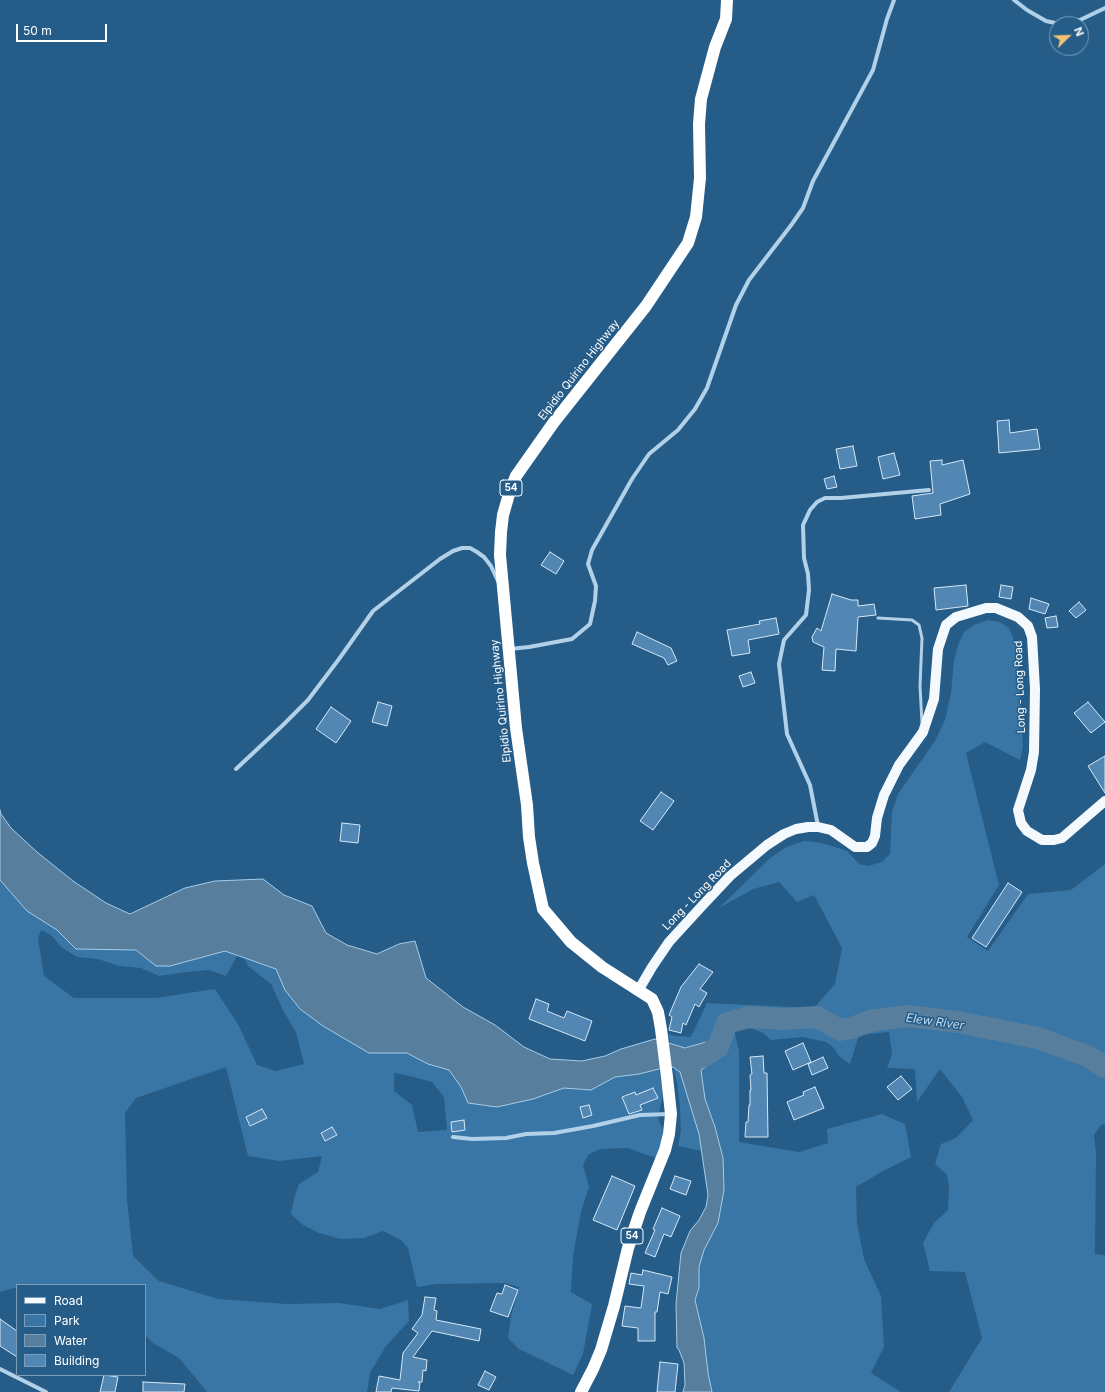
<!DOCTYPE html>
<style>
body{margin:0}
#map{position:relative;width:1105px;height:1392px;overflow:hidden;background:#255c88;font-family:Inter,sans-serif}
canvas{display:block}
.legend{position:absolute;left:16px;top:1284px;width:130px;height:92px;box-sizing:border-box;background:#255c88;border:1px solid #7c9db8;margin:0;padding:5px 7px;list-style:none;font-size:12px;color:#fff}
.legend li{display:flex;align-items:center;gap:8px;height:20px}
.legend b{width:20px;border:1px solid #7c9db8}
.north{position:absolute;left:1049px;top:16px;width:40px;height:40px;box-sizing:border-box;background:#255c88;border:1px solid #7c9db8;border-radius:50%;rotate:67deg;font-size:11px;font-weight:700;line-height:16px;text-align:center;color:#fff}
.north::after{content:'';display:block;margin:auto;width:14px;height:18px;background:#f3c075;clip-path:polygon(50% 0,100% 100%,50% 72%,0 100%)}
.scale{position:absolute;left:16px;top:24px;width:91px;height:18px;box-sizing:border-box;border:2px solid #fff;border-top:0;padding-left:5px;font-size:12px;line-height:14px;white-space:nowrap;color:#fff;-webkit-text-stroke:3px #255c88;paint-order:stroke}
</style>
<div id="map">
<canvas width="1105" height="1392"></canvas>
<ul class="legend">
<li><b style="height:5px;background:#f4f9fe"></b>Road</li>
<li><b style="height:11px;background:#3976a5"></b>Park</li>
<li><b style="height:11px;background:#577e9c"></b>Water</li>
<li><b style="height:11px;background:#5187b2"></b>Building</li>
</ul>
<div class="north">N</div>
<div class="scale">50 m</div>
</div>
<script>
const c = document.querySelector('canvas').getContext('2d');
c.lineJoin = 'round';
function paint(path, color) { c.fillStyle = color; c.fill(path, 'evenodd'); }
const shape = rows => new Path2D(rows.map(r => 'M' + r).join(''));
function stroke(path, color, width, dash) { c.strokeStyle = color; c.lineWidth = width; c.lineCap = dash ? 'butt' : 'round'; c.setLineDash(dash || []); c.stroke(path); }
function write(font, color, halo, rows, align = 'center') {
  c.font = font + ' Inter,sans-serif'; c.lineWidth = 3; c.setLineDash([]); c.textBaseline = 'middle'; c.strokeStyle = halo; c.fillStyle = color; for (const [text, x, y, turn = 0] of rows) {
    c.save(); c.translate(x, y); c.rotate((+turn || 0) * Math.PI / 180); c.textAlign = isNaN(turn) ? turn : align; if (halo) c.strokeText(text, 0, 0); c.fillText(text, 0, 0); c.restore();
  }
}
const green = shape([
 [988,620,1000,622,1009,628,1014,640,1018,667,1023,747,1020,760,985,742,966,753,999,885,967,937,988,951,1028,894,1071,890,1105,864,1105,1124,1101,1125,1094,1135,1096,1154,1095,1254,1105,1255,1105,1392,949,1392,982,1338,965,1272,930,1271,923,1243,934,1223,948,1210,949,1187,947,1175,935,1164,941,1144,956,1138,973,1120,962,1097,940,1069,917,1102,915,1069,887,1068,892,1054,889,1032,859,1035,850,1064,839,1056,833,1047,826,1042,803,1037,771,1040,763,1033,742,1025,737,1026,734,1030,739,1051,739,1142,799,1152,828,1143,827,1129,882,1114,905,1124,911,1157,883,1171,856,1187,857,1223,864,1259,881,1296,884,1347,871,1373,901,1392,712,1392,708,1373,704,1338,695,1300,699,1288,699,1267,704,1250,718,1223,723,1158,715,1127,705,1099,701,1070,695,1046,685,1048,670,1043,668,1034,675,1036,691,1037,707,1003,814,1008,835,984,842,948,814,895,797,902,779,882,753,889,719,908,769,859,786,847,804,841,822,843,847,851,859,864,868,866,882,862,890,854,892,812,898,794,935,741,945,720,951,693,954,661,959,642,964,632,974,625],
 [0,880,27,911,57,930,77,949,136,950,156,966,170,966,225,951,237,956,226,976,209,970,186,972,159,976,141,968,119,966,98,959,77,957,61,947,51,935,41,930,38,938,44,976,74,998,156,998,215,989,239,1026,257,1065,276,1071,304,1064,296,1032,284,1012,271,984,248,966,245,959,276,969,285,990,369,1053,407,1053,428,1064,449,1070,461,1087,468,1103,533,1099,564,1088,591,1090,615,1077,639,1074,659,1069,663,1093,658,1118,663,1130,661,1143,656,1158,627,1148,600,1149,588,1155,583,1165,589,1187,581,1212,573,1256,571,1292,592,1304,583,1354,573,1375,519,1349,508,1338,511,1316,519,1287,505,1283,436,1284,417,1287,408,1248,401,1240,383,1231,364,1238,341,1239,319,1233,303,1225,291,1214,295,1195,299,1184,318,1172,322,1156,279,1161,248,1156,226,1067,136,1098,125,1113,127,1199,133,1256,159,1281,218,1299,287,1304,339,1303,380,1309,408,1300,409,1321,386,1346,370,1373,367,1392,207,1392,179,1358,153,1343,145,1335,145,1285,17,1285,17,1287,0,1292],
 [394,1073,410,1076,432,1082,444,1097,447,1130,418,1132,412,1105,394,1091],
 [673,1067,681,1072,699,1134,702,1151,678,1146,681,1131,680,1109,677,1082]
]);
const water = shape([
 [0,810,1,814,11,828,37,852,73,881,106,903,130,914,185,888,215,881,263,879,284,895,312,906,326,933,347,945,377,954,399,944,415,941,426,978,463,1007,495,1025,524,1047,550,1059,582,1061,605,1056,621,1049,655,1039,685,1048,706,1042,716,1060,701,1070,705,1099,715,1127,723,1158,724,1190,718,1223,704,1250,699,1267,699,1288,695,1300,704,1338,708,1373,712,1392,683,1392,685,1385,684,1363,679,1350,677,1348,676,1304,681,1253,690,1231,699,1220,706,1207,708,1195,699,1134,680,1072,673,1067,659,1069,639,1074,615,1077,591,1090,564,1088,533,1099,497,1107,468,1103,461,1087,449,1070,428,1064,407,1053,369,1053,323,1026,300,1009,285,990,276,969,225,951,170,966,156,966,136,950,76,949,57,930,27,911,0,880,0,810]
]);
const river = shape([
 [689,1062,706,1055,718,1047,727,1023,749,1017,783,1019,817,1017,840,1030,852,1028,870,1021,908,1016,958,1022,1038,1038,1087,1056,1105,1067]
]);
const building = shape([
 [1009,420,1010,433,1037,429,1040,449,999,453,997,421,1009,420],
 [853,446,857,466,840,469,836,449,853,446],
 [894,453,900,475,883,479,878,457,894,453],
 [942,460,942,465,963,460,970,494,940,504,941,515,915,519,912,496,933,493,930,461,942,460],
 [834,476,837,487,827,489,824,479,834,476],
 [550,552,564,561,556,574,541,565,550,552],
 [966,585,968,606,936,610,934,588,966,585],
 [1001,585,1013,587,1011,599,999,597,1001,585],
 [832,594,851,600,858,600,858,606,874,604,876,615,858,617,856,651,836,649,835,671,822,670,824,647,813,642,812,637,817,628,821,631,832,594],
 [1031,598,1049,604,1045,614,1029,609,1031,598],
 [1079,602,1086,610,1076,618,1069,611,1079,602],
 [1056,616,1058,627,1047,628,1045,618,1056,616],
 [776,618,779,634,748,640,750,653,732,656,727,630,760,624,759,621,776,618],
 [637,632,671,648,677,661,668,665,664,658,632,644,637,632],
 [751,672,755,683,743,687,739,676,751,672],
 [378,702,392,706,387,726,372,722,378,702],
 [1088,702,1105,722,1091,733,1074,713,1088,702],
 [331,707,351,721,336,743,316,729,331,707],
 [1105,756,1105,793,1088,766,1105,756],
 [661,792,674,801,653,830,640,821,661,792],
 [342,823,360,825,358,843,340,841,342,823],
 [1008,883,1022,892,986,947,972,938,1008,883],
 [699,964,713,972,700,989,707,993,699,1007,695,1004,686,1025,683,1023,681,1033,669,1030,672,1017,669,1015,681,987,699,964],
 [536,999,549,1004,547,1011,564,1018,567,1011,592,1021,585,1041,529,1019,536,999],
 [803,1043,811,1062,793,1070,785,1051,803,1043],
 [763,1056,764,1073,767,1073,768,1137,745,1137,746,1122,748,1122,749,1105,750,1105,750,1090,751,1090,750,1075,752,1074,750,1057,763,1056],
 [823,1057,828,1068,812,1075,808,1064,823,1057],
 [901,1076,912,1089,898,1100,887,1087,901,1076],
 [815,1087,824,1108,794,1120,787,1102,804,1095,803,1092,815,1087],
 [653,1088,658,1098,640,1105,642,1110,629,1114,622,1097,635,1092,636,1095,653,1088],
 [589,1105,592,1115,583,1118,580,1107,589,1105],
 [262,1109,267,1118,250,1126,246,1117,262,1109],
 [464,1120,465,1130,452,1132,451,1122,464,1120],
 [332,1127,337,1135,325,1141,321,1133,332,1127],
 [612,1176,635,1186,617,1230,593,1220,612,1176],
 [675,1176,691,1181,686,1195,670,1189,675,1176],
 [662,1208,680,1216,671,1237,664,1234,655,1257,645,1253,655,1230,653,1229,662,1208],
 [643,1270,672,1277,668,1294,660,1292,657,1312,655,1312,655,1341,638,1341,638,1328,622,1326,625,1306,641,1308,644,1286,629,1284,631,1273,642,1275,643,1270],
 [505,1285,518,1290,508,1317,490,1311,497,1293,502,1294,505,1285],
 [425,1297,436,1298,434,1310,437,1311,436,1320,481,1329,479,1341,432,1331,413,1357,427,1360,426,1371,423,1370,422,1382,418,1382,420,1383,419,1391,392,1388,391,1392,376,1392,379,1376,400,1380,403,1353,418,1333,412,1329,422,1315,425,1297],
 [0,1319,17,1331,17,1357,0,1346,0,1319],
 [660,1362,678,1364,675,1392,657,1392,660,1362],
 [485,1371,496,1377,489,1390,478,1385,485,1371],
 [104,1375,118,1377,115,1392,100,1392,104,1375],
 [143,1382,185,1384,184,1392,143,1392,143,1382]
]);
const lane = shape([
 [878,618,912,620,919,625,922,638,920,686,922,723]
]);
const street = shape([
 [1014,0,1027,10,1046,21,1060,24,1080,20,1105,8],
 [510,649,529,647,572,639,590,624,595,601,596,586,588,564,592,550,632,479,649,454,678,430,695,409,707,388,736,305,749,280,792,224,803,208,813,181,873,70,887,19,894,0],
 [236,769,282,726,308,700,339,659,373,611,440,559,453,551,462,548,470,548,477,552,484,557,491,566,498,581],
 [818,826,810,785,787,734,779,664,784,640,806,615,809,590,808,574,804,558,803,525,810,510,817,502,825,498,841,498,929,490],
 [453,1137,472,1139,506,1138,526,1134,554,1133,593,1126,640,1115,670,1114],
 [0,1369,46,1392]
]);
const primary = shape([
 [638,991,652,967,669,942,701,907,730,876,767,845,784,834,796,829,808,827,818,827,831,830,855,847,867,847,872,843,875,836,877,818,884,795,899,765,923,732,934,699,938,649,946,625,956,617,986,608,996,608,1018,617,1028,626,1032,637,1035,689,1034,752,1031,770,1018,810,1021,823,1027,831,1042,840,1054,840,1062,838,1105,801]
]);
const highway = shape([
 [581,1392,593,1369,601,1350,614,1306,628,1248,640,1212,665,1150,669,1134,671,1114,667,1077,661,1029,658,1012,652,999,602,967,571,942,543,909,533,863,529,837,527,805,516,728,500,555,501,532,503,515,509,494,516,476,554,422,646,306,688,243,696,217,700,178,699,124,701,99,715,47,726,19,727,0]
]);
const shields = [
 [511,488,22],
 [632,1236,22]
];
const shieldNames = [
 ["54",511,488],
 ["54",632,1236]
];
const streetNames = [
 ["Elpidio Quirino Highway",579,370,-52],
 ["Long - Long Road",1020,687,-92],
 ["Elpidio Quirino Highway",501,701,-96],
 ["Long - Long Road",697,895,-46]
];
const waterNames = [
 ["Elew River",935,1022,8]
];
paint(green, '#3976a5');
paint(water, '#577e9c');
stroke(water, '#a5cdea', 1);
stroke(river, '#577e9c', 22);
paint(building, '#5187b2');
stroke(building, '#d5e8f7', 1);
stroke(lane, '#b1d1e9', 3);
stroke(street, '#b1d1e9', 4);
stroke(primary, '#f4f9fe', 10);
stroke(highway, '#fff', 12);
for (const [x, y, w] of shields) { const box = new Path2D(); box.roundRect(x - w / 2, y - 8, w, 16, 3); c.fillStyle = '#255c88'; c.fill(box); stroke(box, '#fff', 1); }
write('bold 10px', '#fff', null, shieldNames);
write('11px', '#fff', '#255c88', streetNames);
write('italic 12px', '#bddaf1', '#255c88', waterNames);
</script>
